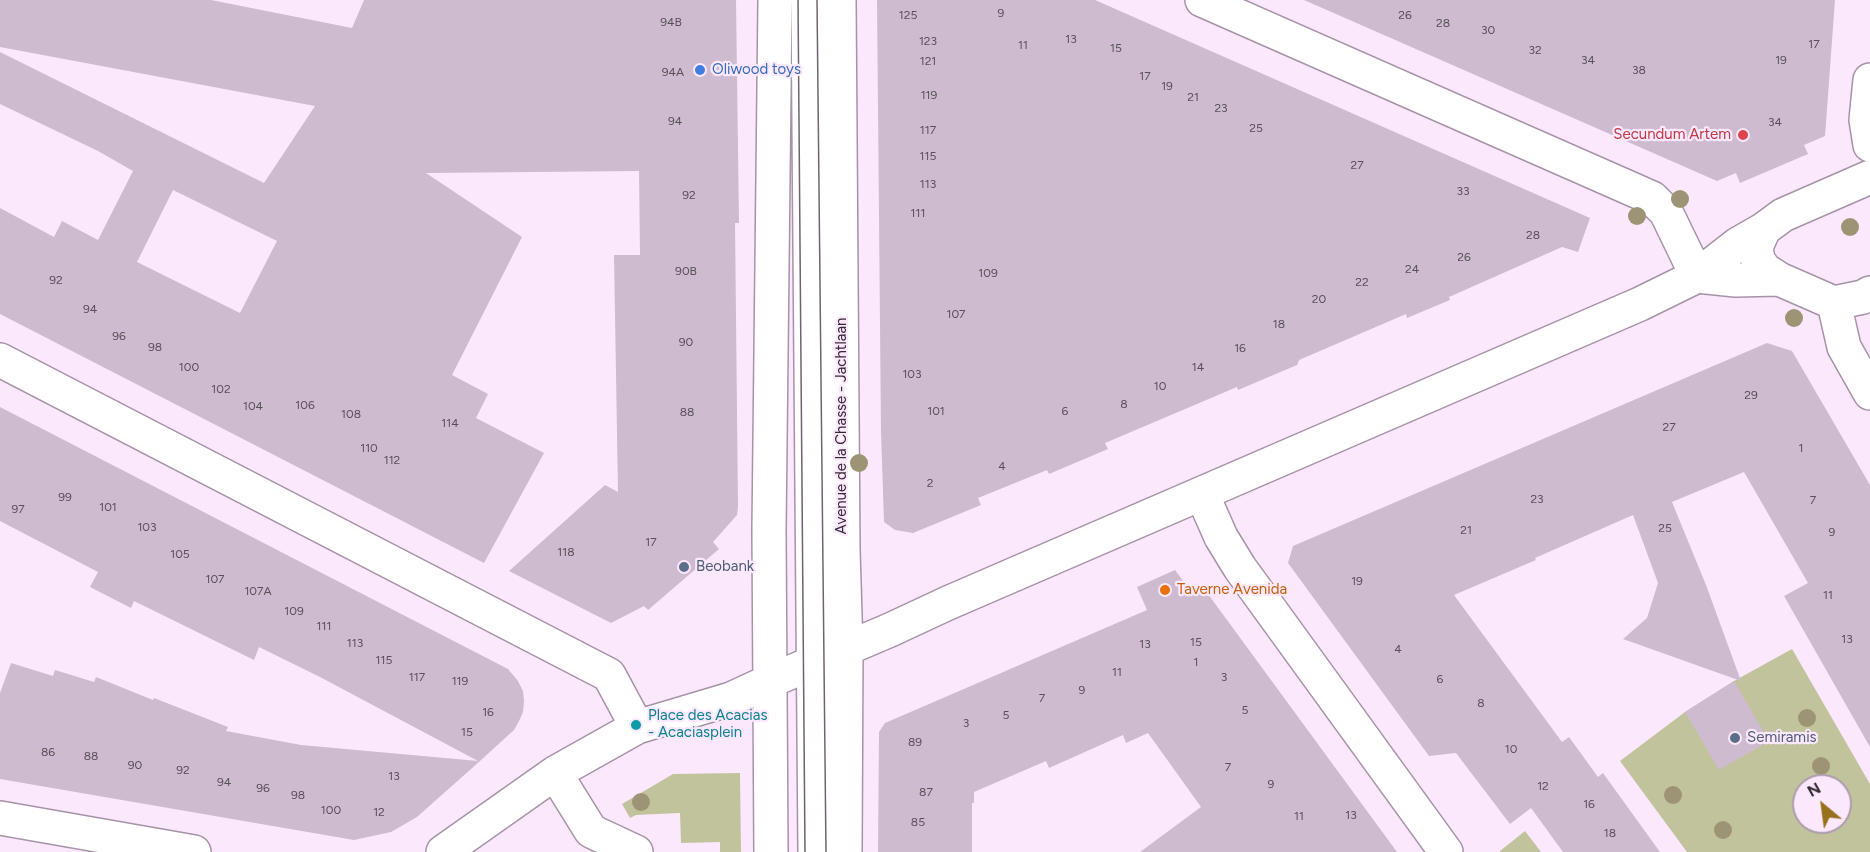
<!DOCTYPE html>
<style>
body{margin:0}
#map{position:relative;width:1870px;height:852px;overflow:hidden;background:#fce8fd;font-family:Figtree,sans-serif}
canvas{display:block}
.north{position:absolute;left:1792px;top:774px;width:60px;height:60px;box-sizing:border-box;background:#fce8fd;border:2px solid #ac9cac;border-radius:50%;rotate:331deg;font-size:16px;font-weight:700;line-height:24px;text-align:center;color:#332b33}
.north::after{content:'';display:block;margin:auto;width:21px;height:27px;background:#97711c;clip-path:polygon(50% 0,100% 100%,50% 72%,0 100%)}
</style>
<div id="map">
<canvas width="1870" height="852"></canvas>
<div class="north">N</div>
</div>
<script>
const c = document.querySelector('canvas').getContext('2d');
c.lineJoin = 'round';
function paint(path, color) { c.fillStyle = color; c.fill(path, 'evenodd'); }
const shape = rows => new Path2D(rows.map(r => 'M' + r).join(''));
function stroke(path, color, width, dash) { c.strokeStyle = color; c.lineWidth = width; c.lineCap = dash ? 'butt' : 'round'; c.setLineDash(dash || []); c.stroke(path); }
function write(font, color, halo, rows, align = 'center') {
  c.font = font + ' Figtree,sans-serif'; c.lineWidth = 4.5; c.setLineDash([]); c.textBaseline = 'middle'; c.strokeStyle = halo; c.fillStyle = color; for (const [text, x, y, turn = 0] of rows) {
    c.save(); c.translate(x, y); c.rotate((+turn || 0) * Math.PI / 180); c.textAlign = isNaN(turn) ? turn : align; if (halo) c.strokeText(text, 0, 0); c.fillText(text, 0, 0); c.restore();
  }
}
const green = shape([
 [1792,649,1870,784,1870,852,1687,852,1620,761,1685,712,1734,681],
 [1804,786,1840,786,1840,822,1804,822],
 [740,773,741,852,720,852,720,842,681,843,680,813,636,815,630,818,622,804,673,774],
 [1525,831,1541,852,1500,852,1500,851]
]);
const building = shape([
 [0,0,211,0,352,28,364,0,736,0,739,223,735,223,738,507,737,515,713,542,719,549,648,610,644,606,611,623,509,571,605,485,618,492,614,255,640,255,639,171,426,173,522,237,452,375,488,394,476,418,544,453,484,563,0,314,0,208,54,237,62,221,98,240,133,171,98,151,0,104,0,52,264,183,315,106,0,47],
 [173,190,277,241,240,313,137,262],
 [877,0,1095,0,1590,218,1578,252,1562,247,1449,297,1450,300,1407,318,1406,314,1299,360,1297,365,1238,390,1237,387,1105,443,1108,449,1049,474,1047,470,978,498,981,505,913,533,895,530,884,522,881,432],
 [1304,0,1835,0,1825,136,1804,145,1808,154,1740,183,1736,173,1717,181],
 [1767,343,1792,351,1870,485,1870,747,1784,596,1808,583,1744,472,1672,502,1706,585,1741,681,1623,639,1647,618,1658,583,1633,515,1535,558,1536,560,1454,595,1562,742,1569,737,1598,777,1603,773,1660,852,1563,852,1531,808,1510,824,1456,753,1429,756,1288,563,1293,546],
 [0,407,508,669,518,681,523,691,524,701,523,712,519,721,514,730,480,761,417,817,391,832,354,840,0,779,0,693,11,663,53,676,55,670,94,682,96,677,153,700,154,698,228,727,226,731,301,745,478,761,320,677,259,647,254,660,134,601,131,608,90,587,98,572,0,521],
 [1175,570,1190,590,1208,594,1397,852,1140,852,1201,807,1148,733,1126,743,1123,735,1049,768,1046,761,974,792,974,803,972,803,972,852,878,852,879,732,885,723,1147,610,1137,587],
 [1734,681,1769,741,1719,770,1685,712]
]);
const minor = shape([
 [808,0,815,852],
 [839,0,843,550,846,648,845,852],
 [1202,0,1652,198,1666,212,1697,276],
 [1870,80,1866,120,1870,145],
 [1764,229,1756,247,1758,260,1765,270,1779,279,1834,303,1863,297,1870,293],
 [1697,276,1736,280,1779,279],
 [1834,303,1844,347,1870,393],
 [0,360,609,675,637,727],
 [1202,494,1221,537,1240,568,1446,852],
 [555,773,591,831,636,852],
 [0,818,194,852],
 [443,852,555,773,637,727,731,699,770,681,890,630,948,603,1640,304,1697,276,1738,244,1764,229,1783,215,1870,177],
 [771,852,769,530,775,0]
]);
const tram = shape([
 [798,0,805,852],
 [817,0,826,852]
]);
const trees = [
 [1680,199],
 [1637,216],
 [1850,227],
 [1794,318],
 [859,463],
 [1807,718],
 [1821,766],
 [1673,795],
 [641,802],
 [1723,830]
];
const markers = [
 [700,70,6,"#3f7fe0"],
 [1743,135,6,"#e0444e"],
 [684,567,6,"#5c6f8a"],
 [1165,590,6,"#e8710a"],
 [636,725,6,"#0f9aa8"],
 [1735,738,6,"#5c6f8a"]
];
const numberNames = [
 ["9",1001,13],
 ["125",908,15],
 ["26",1405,15],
 ["94B",671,22],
 ["28",1443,23],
 ["30",1488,30],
 ["13",1071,39],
 ["123",928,41],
 ["17",1814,44],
 ["11",1023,45],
 ["15",1116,48],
 ["32",1535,50],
 ["34",1588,60],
 ["19",1781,60],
 ["121",928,61],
 ["38",1639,70],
 ["94A",673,72],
 ["17",1145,76],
 ["19",1167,86],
 ["119",929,95],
 ["21",1193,97],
 ["23",1221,108],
 ["94",675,121],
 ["34",1775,122],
 ["25",1256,128],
 ["117",928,130],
 ["115",928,156],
 ["27",1357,165],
 ["113",928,184],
 ["33",1463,191],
 ["92",689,195],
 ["111",918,213],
 ["28",1533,235],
 ["26",1464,257],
 ["24",1412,269],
 ["90B",686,271],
 ["109",988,273],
 ["92",56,280],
 ["22",1362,282],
 ["20",1319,299],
 ["94",90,309],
 ["107",956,314],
 ["18",1279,324],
 ["96",119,336],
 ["90",686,342],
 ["98",155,347],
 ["16",1240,348],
 ["100",189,367],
 ["14",1198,367],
 ["103",912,374],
 ["10",1160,386],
 ["102",221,389],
 ["29",1751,395],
 ["8",1124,404],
 ["106",305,405],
 ["104",253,406],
 ["101",936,411],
 ["6",1065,411],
 ["88",687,412],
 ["108",351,414],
 ["114",450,423],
 ["27",1669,427],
 ["110",369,448],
 ["1",1801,448],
 ["112",392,460],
 ["4",1002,466],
 ["2",930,483],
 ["99",65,497],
 ["23",1537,499],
 ["7",1813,500],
 ["101",108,507],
 ["97",18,509],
 ["103",147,527],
 ["25",1665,528],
 ["21",1466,530],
 ["9",1832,532],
 ["17",651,542],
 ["118",566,552],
 ["105",180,554],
 ["107",215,579],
 ["19",1357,581],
 ["107A",258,591],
 ["11",1828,595],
 ["109",294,611],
 ["111",324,626],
 ["13",1847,639],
 ["15",1196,642],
 ["113",355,643],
 ["13",1145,644],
 ["4",1398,649],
 ["115",384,660],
 ["1",1196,662],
 ["11",1117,672],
 ["117",417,677],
 ["3",1224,677],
 ["6",1440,679],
 ["119",460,681],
 ["9",1082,690],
 ["7",1042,698],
 ["8",1481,703],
 ["5",1245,710],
 ["16",488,712],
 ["5",1006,715],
 ["3",966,723],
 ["15",467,732],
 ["89",915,742],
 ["10",1511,749],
 ["86",48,752],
 ["88",91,756],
 ["90",135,765],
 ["7",1228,767],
 ["92",183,770],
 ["13",394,776],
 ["94",224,782],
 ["9",1271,784],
 ["12",1543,786],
 ["96",263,788],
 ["87",926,792],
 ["98",298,795],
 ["16",1589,804],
 ["100",331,810],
 ["12",379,812],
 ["13",1351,815],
 ["11",1299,816],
 ["85",918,822],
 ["18",1610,833]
];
const shopNames = [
 ["Oliwood toys",712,70]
];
const healthNames = [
 ["Secundum Artem",1731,135]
];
const streetNames = [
 ["Avenue de la Chasse - Jachtlaan",842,426,-90]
];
const serviceNames = [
 ["Beobank",696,567],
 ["Semiramis",1747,738]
];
const foodNames = [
 ["Taverne Avenida",1177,590]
];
const cultureNames = [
 ["Place des Acacias",648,716],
 ["- Acaciasplein",648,733]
];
paint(green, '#c1c39d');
paint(building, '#cebbcf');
stroke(minor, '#a693a6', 36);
stroke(minor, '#fff', 33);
stroke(tram, '#6f636f', 1.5);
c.fillStyle = '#9d9476';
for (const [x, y] of trees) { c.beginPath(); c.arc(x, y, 9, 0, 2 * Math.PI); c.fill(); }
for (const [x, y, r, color] of markers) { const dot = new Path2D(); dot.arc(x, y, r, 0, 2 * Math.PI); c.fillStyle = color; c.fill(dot); stroke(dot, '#fce8fd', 2); }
write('12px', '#5a4f5a', null, numberNames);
write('15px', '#366cbe', '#fce8fd', shopNames, 'left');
write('15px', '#be3a42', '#fce8fd', healthNames, 'right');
write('15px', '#332b33', '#fce8fd', streetNames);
write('15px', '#4e5e75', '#fce8fd', serviceNames, 'left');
write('15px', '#c56008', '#fce8fd', foodNames, 'left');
write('15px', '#0d838f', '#fce8fd', cultureNames, 'left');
</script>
